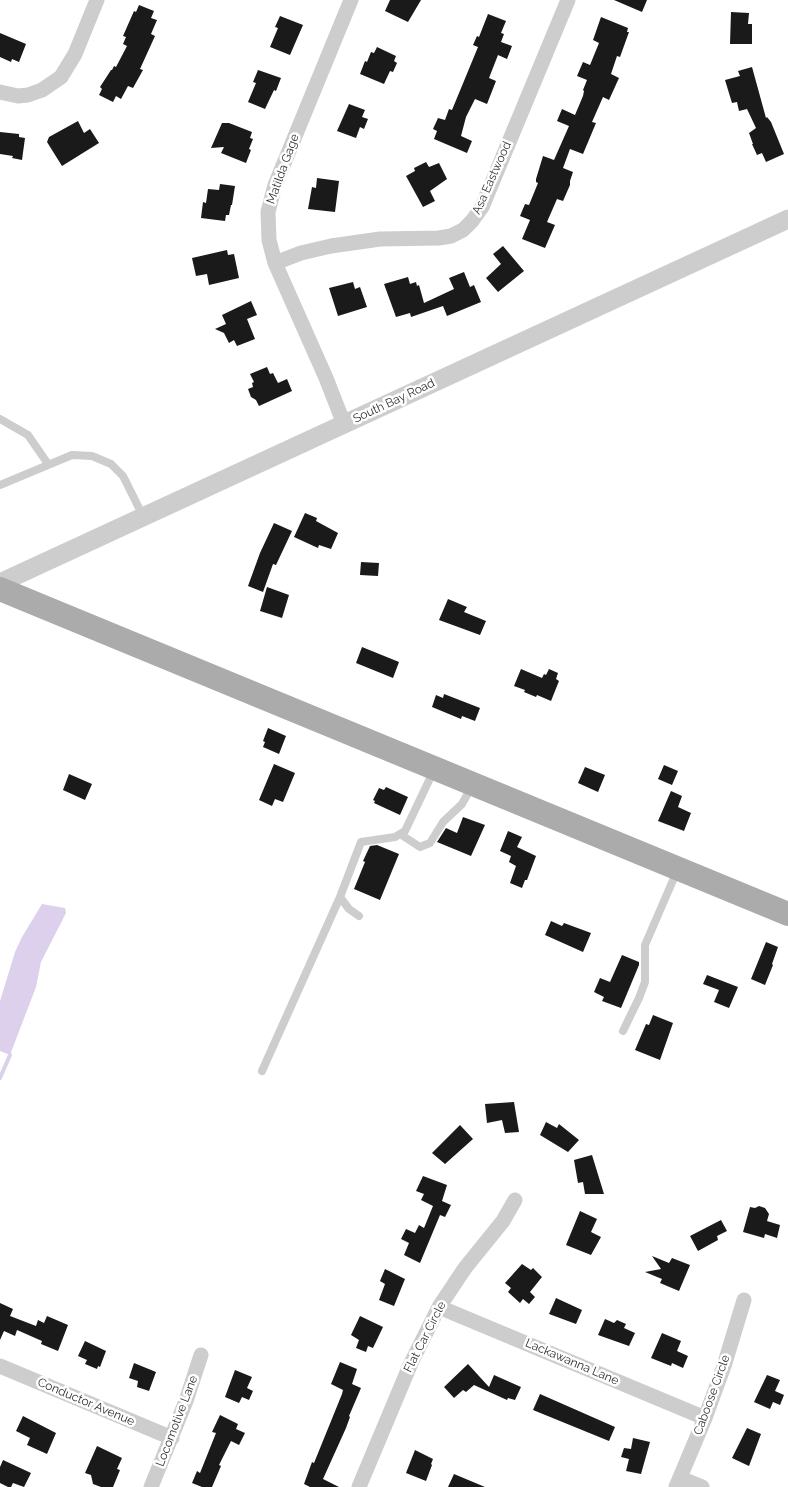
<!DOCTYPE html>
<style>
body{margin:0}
canvas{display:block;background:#fff}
</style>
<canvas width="788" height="1487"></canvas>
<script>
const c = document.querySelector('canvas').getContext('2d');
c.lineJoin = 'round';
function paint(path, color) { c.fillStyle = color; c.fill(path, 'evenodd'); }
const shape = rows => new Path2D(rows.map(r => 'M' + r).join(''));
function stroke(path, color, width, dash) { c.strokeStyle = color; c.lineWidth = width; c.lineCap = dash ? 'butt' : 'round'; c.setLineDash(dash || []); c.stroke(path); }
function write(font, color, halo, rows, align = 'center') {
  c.font = font + ' Raleway,sans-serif'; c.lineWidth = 5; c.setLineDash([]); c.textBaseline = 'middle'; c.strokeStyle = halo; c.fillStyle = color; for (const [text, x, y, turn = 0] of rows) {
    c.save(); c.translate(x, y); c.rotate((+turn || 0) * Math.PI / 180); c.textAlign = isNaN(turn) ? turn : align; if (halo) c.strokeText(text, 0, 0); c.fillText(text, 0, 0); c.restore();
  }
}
const water = shape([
 [42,904,65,908,66,913,41,962,36,987,10,1055,0,1051,0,1001,15,952,22,937]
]);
const stream = shape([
 [0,1078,10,1055]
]);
const building = shape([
 [390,0,421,0,408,22,385,11],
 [614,0,647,0,642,12],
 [139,5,154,11,151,18,157,20,151,34,155,36,140,69,143,70,133,88,128,86,121,99,116,96,113,102,99,95,102,89,100,87,111,70,112,70,114,66,116,67,127,46,123,44,126,37,123,36,134,11,136,12],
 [731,12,749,13,748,24,752,24,752,44,730,44],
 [488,14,506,21,501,33,504,34,501,42,512,46,507,59,498,55,489,78,496,81,487,104,475,99,466,117,461,136,472,141,467,153,434,139,437,131,433,129,438,118,445,120,449,109,452,110,478,47,473,45,477,36,479,37],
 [280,16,303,25,290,55,270,47,278,28,275,27],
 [601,17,628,28,627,32,629,32,620,57,617,56,611,74,619,78,609,100,603,97,592,122,596,123,583,154,570,149,563,168,573,172,570,181,570,185,563,201,557,199,547,222,555,225,545,248,522,239,530,220,520,216,525,204,529,205,538,183,536,182,536,179,543,156,554,160,569,126,557,121,562,109,575,115,583,96,584,91,583,90,587,80,577,76,583,62,590,65,599,43,593,40],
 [0,33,26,44,19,62,12,59,11,62,0,57],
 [377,47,396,56,394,61,397,63,393,72,390,71,384,84,360,74,365,61,367,62,371,52,374,53],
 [752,67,766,118,767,117,771,122,784,154,766,162,762,153,757,155,752,144,753,144,749,133,756,128,747,109,739,111,737,102,732,103,725,80,740,76,738,71],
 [258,70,281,78,276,91,274,90,265,109,248,102,256,83,253,82],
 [349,104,365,110,362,117,368,119,364,129,360,127,356,138,337,131],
 [78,121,84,133,90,129,99,143,62,166,47,142,49,137],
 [222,123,229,123,252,132,250,138,253,139,249,149,251,150,246,163,221,153,224,147,211,148],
 [0,132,19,134,19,137,25,138,22,160,12,158,13,156,0,154],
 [426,162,429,167,439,163,447,179,430,191,435,201,423,207,406,176,415,171,414,168],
 [317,178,339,181,335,212,308,209,312,187,316,188],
 [220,184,235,186,232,205,231,205,229,215,226,215,225,221,201,218,203,202,206,203,208,189,219,190],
 [503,246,524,271,498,292,486,278,501,264,493,254],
 [227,250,228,255,234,254,239,278,209,285,207,274,196,276,192,258],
 [464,272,470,287,474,285,481,302,447,316,443,306,411,317,410,313,396,317,384,284,408,277,410,284,416,282,417,286,419,285,424,303,454,289,449,278],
 [353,282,355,289,360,287,367,307,338,316,329,288],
 [251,301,257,315,247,319,255,339,237,346,234,340,229,343,224,333,215,329,226,324,222,315],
 [267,367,270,374,273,373,278,383,287,379,292,391,259,406,256,400,251,397,248,389,253,387,252,383,254,382,250,374],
 [305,513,317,518,316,521,338,533,331,549,319,545,318,548,294,537],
 [274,523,292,531,276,565,273,564,263,592,248,586,260,553],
 [361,562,379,563,378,576,360,575],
 [267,587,289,595,282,618,260,611],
 [448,599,467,607,464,612,486,621,480,635,439,620],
 [362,647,399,662,393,678,356,663],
 [521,669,542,678,544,674,546,675,549,669,558,673,556,679,559,681,551,701,537,695,536,697,524,692,525,690,514,686],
 [444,694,480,708,475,721,462,716,461,719,432,707,436,695,443,698],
 [268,728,286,736,279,754,263,747,265,742,263,741],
 [274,764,295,773,283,802,275,799,272,806,259,800],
 [664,765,678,771,672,785,658,779],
 [585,767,605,775,598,792,578,783],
 [69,774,92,784,85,800,63,790],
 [386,787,408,797,400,815,374,803,375,801,373,800,379,788,384,790],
 [671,791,682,796,678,807,691,813,684,831,658,821],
 [463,817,485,825,471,856,437,842,446,828,457,833],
 [508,831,522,837,517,847,536,856,527,880,525,880,522,888,510,883,516,866,509,862,511,856,500,851],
 [377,845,399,854,380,900,354,889,365,862,363,861,370,846],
 [551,921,562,926,564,923,591,933,583,952,545,935],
 [766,942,778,947,772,964,773,965,765,985,751,979],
 [622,955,639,962,639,965,621,1008,602,1001,604,997,594,992,600,978,610,982],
 [707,975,738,987,729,1008,714,1002,719,990,703,984],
 [653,1015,673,1023,660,1060,635,1050,646,1024,649,1025],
 [514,1102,519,1132,505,1133,502,1120,487,1123,485,1104],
 [546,1122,557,1128,559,1124,579,1140,568,1152,540,1135],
 [460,1125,473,1139,445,1164,432,1153],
 [592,1155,604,1194,585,1194,583,1182,578,1183,574,1160],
 [423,1176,447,1185,442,1201,451,1205,445,1217,440,1215,420,1263,404,1255,409,1243,401,1239,406,1229,415,1233,419,1225,424,1228,433,1206,421,1200,424,1194,416,1191],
 [759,1206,765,1208,769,1214,767,1221,780,1225,777,1238,765,1234,764,1238,743,1232,750,1207,755,1208],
 [580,1211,597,1219,591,1232,601,1237,591,1255,566,1245],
 [721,1220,727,1231,717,1236,718,1240,698,1251,690,1236],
 [652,1256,669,1263,672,1258,690,1265,679,1291,660,1283,662,1279,645,1272,661,1269],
 [522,1264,531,1270,533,1268,542,1277,530,1292,535,1297,529,1304,523,1299,520,1303,508,1292,511,1288,505,1283],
 [385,1269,405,1279,394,1306,379,1300,385,1284,380,1281],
 [556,1298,582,1310,576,1324,549,1314],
 [0,1303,13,1309,10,1316,36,1326,38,1320,44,1323,47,1316,68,1325,58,1351,41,1344,42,1341,17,1330,15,1336,4,1331,0,1340],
 [360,1316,383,1327,373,1348,368,1346,366,1352,356,1348,359,1340,351,1335],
 [605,1319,614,1323,617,1320,626,1324,624,1328,635,1333,629,1346,598,1335],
 [662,1333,681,1341,677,1351,688,1356,683,1368,672,1363,671,1366,651,1358],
 [85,1341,106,1351,100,1367,98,1366,97,1369,85,1364,87,1360,78,1356],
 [340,1362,357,1369,352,1384,361,1388,349,1416,350,1417,346,1428,323,1479,339,1487,310,1487,304,1484,312,1462,314,1463,342,1394,343,1390,331,1384],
 [134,1363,156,1372,149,1391,137,1387,138,1381,129,1378],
 [468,1364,489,1387,494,1375,521,1387,515,1400,508,1398,507,1400,474,1385,466,1392,463,1390,454,1398,444,1387],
 [235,1370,252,1377,247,1388,253,1391,249,1400,242,1397,239,1403,225,1397],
 [767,1375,780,1380,775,1391,784,1395,780,1405,773,1402,770,1409,754,1402],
 [540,1394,615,1427,609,1441,533,1410],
 [220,1415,238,1424,236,1429,245,1433,239,1445,231,1441,219,1465,221,1466,212,1487,202,1487,192,1483,197,1471,200,1473,216,1433,212,1432],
 [23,1416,56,1433,47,1454,27,1445,30,1438,16,1431],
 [747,1428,761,1434,749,1466,732,1458],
 [633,1438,650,1442,641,1474,626,1471,629,1459,621,1457,624,1448,631,1449],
 [97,1446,122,1458,117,1469,120,1470,113,1487,101,1487,93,1484,91,1475,85,1473],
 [415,1450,433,1459,431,1464,432,1465,426,1481,406,1473],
 [3,1460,31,1473,24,1487,13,1483,11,1487,8,1487,0,1483,0,1467],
 [454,1474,485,1487,448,1487]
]);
const service = shape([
 [0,419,28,435,48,464],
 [0,485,72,455,92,456,111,464,123,476,143,516],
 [400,834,420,847,430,843,443,822,462,804,472,786],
 [359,916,349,909,340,897,361,842,395,837,405,831,434,770],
 [623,1031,639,998,645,982,645,945,677,871],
 [262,1071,340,897]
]);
const minor = shape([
 [0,92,18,96,28,95,42,90,61,77,75,54,97,0],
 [275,263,301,253,331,246,380,239,439,238,451,236,463,230,472,221,482,207,568,0],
 [344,424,326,378,275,263,269,240,268,212,275,185,351,0],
 [439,1307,705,1418],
 [0,1366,172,1438],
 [680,1478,702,1487],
 [151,1487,186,1401,201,1355],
 [359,1487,411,1363,439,1307,465,1268,503,1221,515,1200],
 [676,1487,705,1418,724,1366,744,1300]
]);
const tertiary = shape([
 [0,583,788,219]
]);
const primary = shape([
 [0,589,788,914]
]);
const streetNames = [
 ["Matilda Gage",283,169,-70],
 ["Asa Eastwood",492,178,-66],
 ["South Bay Road",394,401,-25],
 ["Flat Car Circle",425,1337,-63],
 ["Lackawanna Lane",572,1362,23],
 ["Caboose Circle",712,1395,-70],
 ["Conductor Avenue",86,1402,23],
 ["Locomotive Lane",177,1421,-69]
];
paint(water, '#ddd0ed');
stroke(stream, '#ddd0ed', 4);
paint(building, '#1a1a1a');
stroke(service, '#cdcdcd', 8);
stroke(minor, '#cdcdcd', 15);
stroke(tertiary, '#cdcdcd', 19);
stroke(primary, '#ababab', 24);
write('12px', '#333', '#fff', streetNames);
</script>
